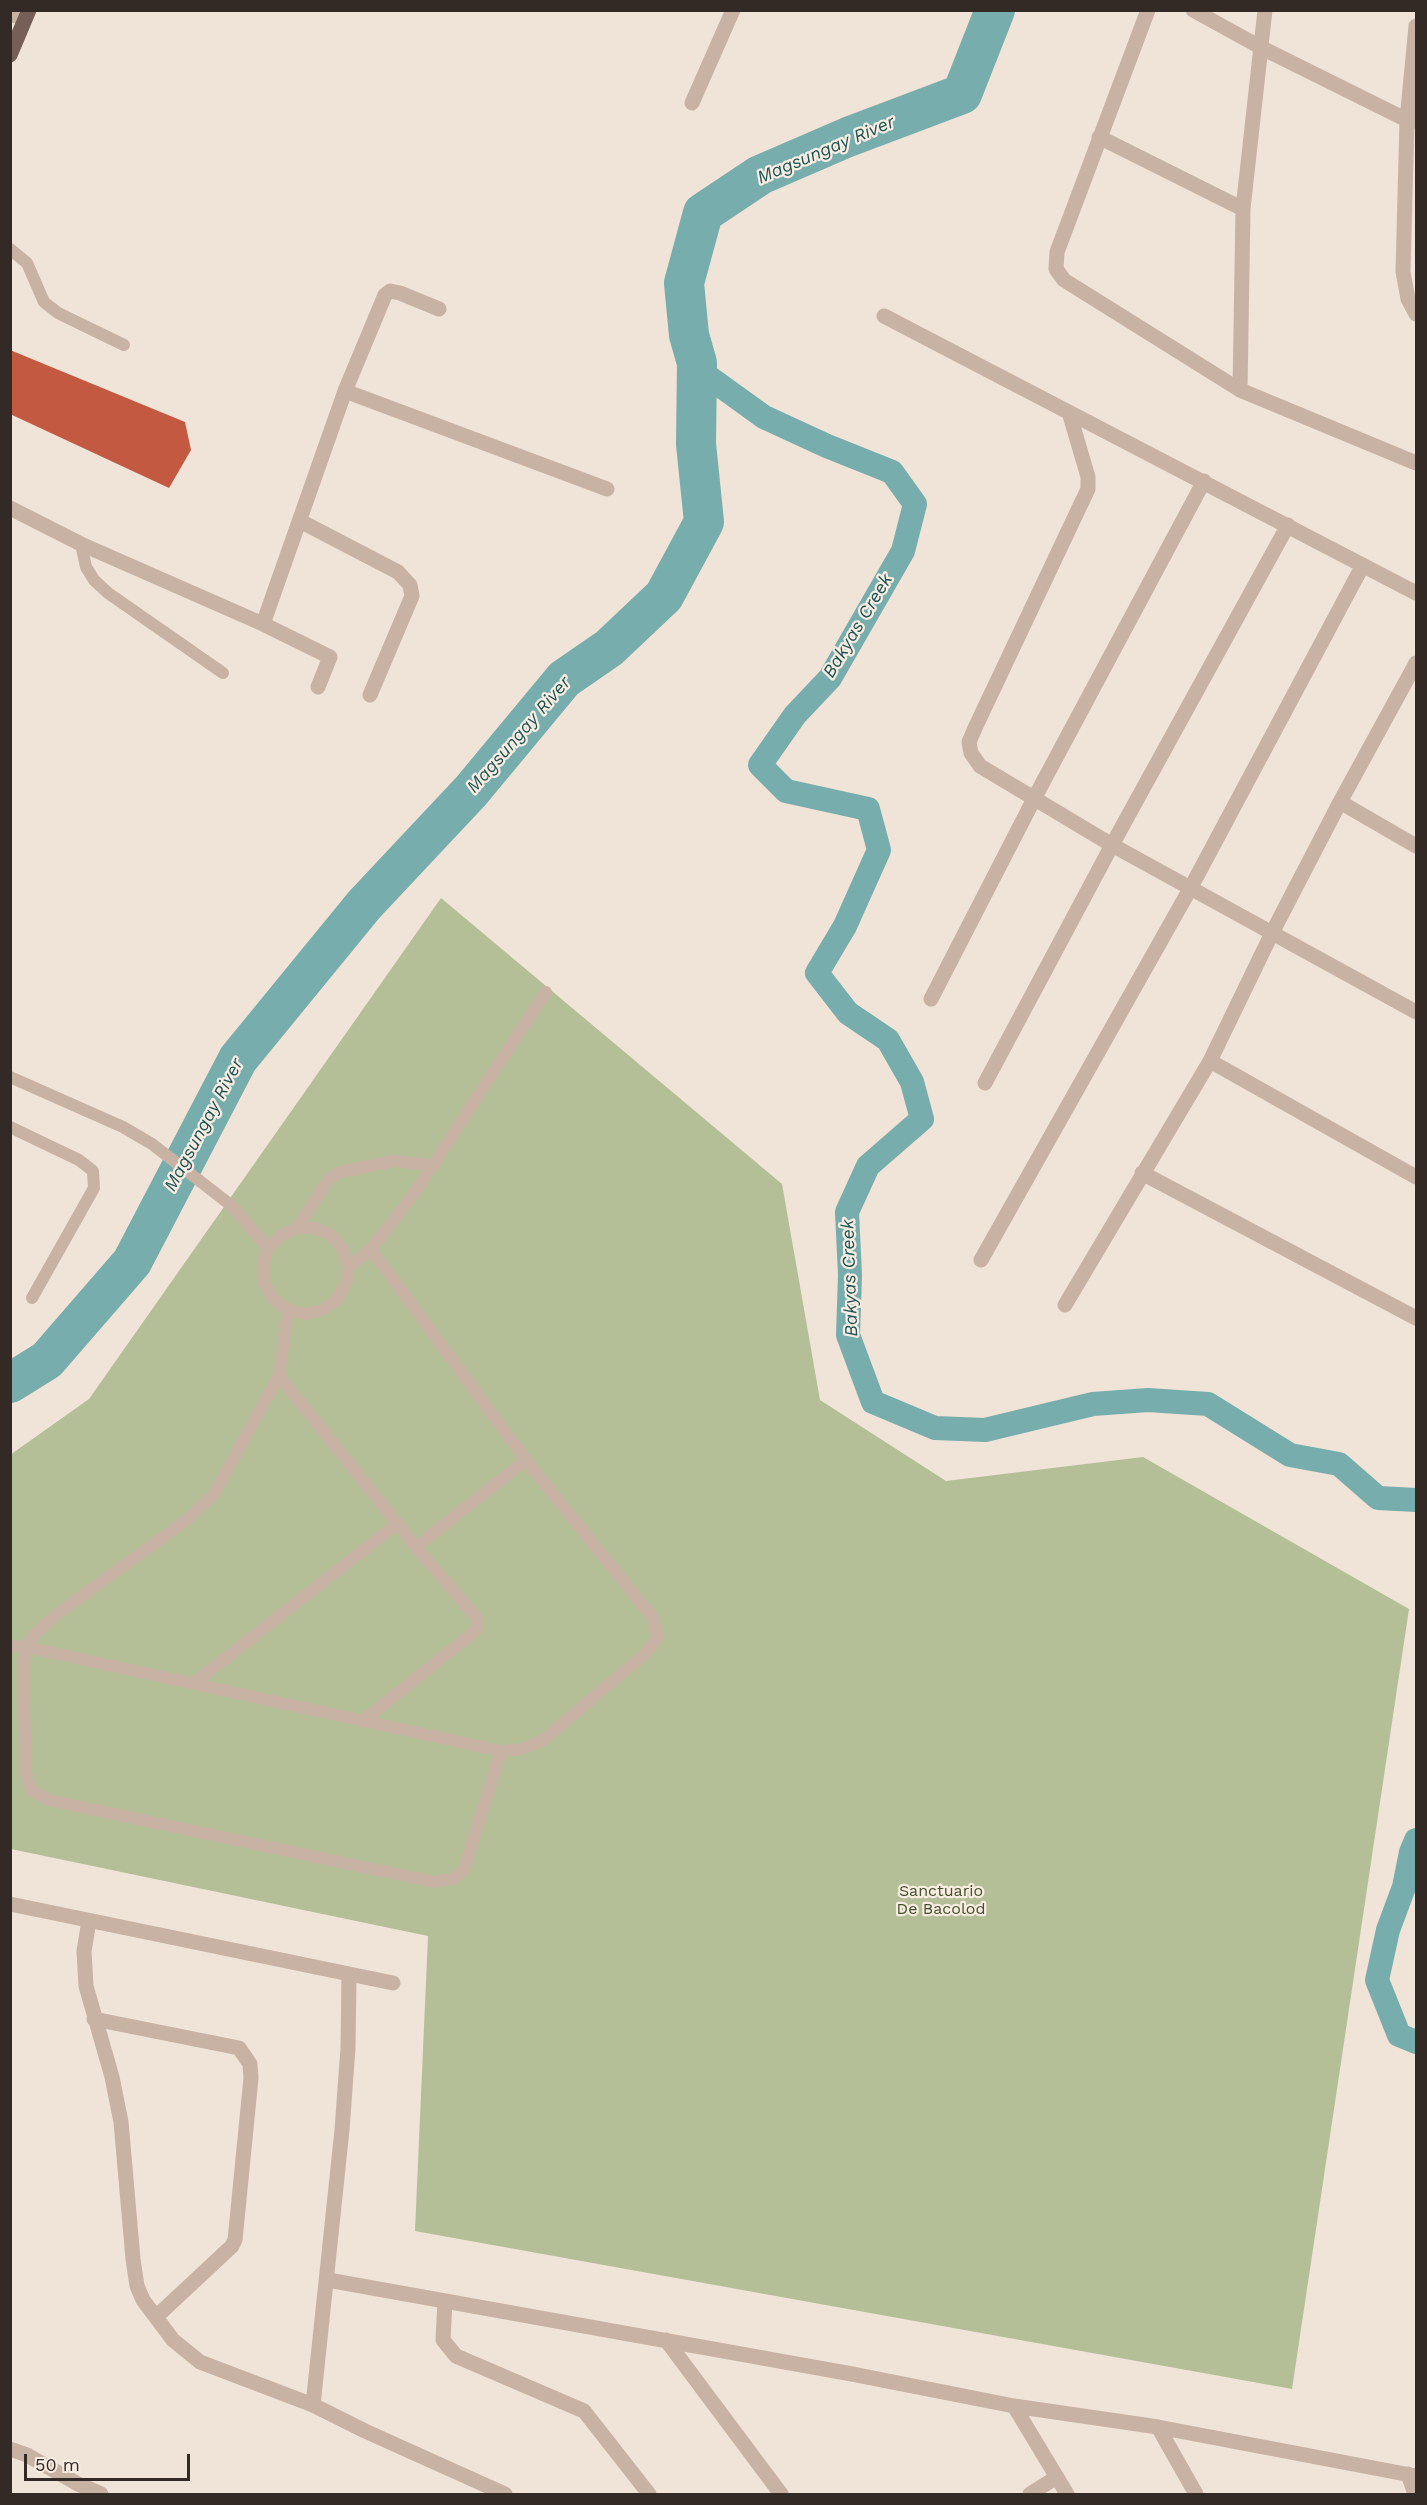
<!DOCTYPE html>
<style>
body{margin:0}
#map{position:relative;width:1427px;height:2505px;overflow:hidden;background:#f0e3d7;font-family:"Work Sans",sans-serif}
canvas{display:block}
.frame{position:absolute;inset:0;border:12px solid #332925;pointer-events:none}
.scale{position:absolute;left:24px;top:2454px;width:166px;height:27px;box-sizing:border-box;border:3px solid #332925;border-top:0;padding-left:8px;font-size:18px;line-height:21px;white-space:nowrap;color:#332925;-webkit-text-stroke:4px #f8ede3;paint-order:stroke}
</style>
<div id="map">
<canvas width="1427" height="2505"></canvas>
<div class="frame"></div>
<div class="scale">50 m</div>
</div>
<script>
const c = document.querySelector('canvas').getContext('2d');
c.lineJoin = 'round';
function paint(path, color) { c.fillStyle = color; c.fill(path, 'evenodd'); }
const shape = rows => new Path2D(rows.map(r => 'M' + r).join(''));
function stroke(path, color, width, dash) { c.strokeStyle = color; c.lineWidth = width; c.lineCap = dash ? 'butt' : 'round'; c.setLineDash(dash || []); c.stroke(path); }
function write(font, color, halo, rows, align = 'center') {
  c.font = font + ' "Work Sans",sans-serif'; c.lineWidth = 4.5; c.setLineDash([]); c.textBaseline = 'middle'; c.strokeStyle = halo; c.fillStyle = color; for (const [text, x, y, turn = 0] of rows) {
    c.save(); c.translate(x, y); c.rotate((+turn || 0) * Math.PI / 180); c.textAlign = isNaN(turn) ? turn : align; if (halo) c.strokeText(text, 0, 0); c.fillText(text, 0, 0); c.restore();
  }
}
const green = shape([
 [441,898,782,1184,820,1400,946,1481,1143,1457,1409,1609,1292,2389,415,2231,428,1936,11,1849,10,1455,89,1399]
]);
const canal = shape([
 [697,363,703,373,764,417,827,446,892,472,915,504,903,551,830,678,795,715,760,765,786,791,868,809,879,850,845,926,817,973,848,1013,888,1040,912,1082,922,1119,868,1166,847,1212,850,1275,848,1335,873,1402,935,1428,985,1430,1093,1404,1148,1400,1208,1404,1290,1455,1339,1464,1378,1498,1416,1500],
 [1416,1840,1411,1852,1404,1887,1388,1930,1377,1980,1399,2035,1416,2042]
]);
const river = shape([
 [10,1383,47,1360,132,1262,238,1059,364,905,471,791,564,679,609,648,664,596,704,522,696,444,697,363,689,335,684,283,703,213,760,175,848,137,962,94,995,10]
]);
const building = shape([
 [10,350,185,422,191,450,169,488,10,414]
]);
const lane = shape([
 [10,16,25,20],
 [10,249,27,263,44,302,58,313,124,345],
 [81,544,86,567,94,580,108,593,223,673],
 [10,1077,123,1127,152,1144,232,1206,268,1248],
 [10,1127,79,1160,93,1171,94,1188,32,1298],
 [297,1228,315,1228,331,1235,343,1249,349,1267,346,1284,337,1300,322,1310,305,1314,288,1310,273,1299,264,1283,263,1265,268,1248,281,1235,297,1228,329,1179,340,1172,394,1161,434,1165],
 [349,1267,371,1249,414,1194,546,992],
 [288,1310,279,1376,214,1494,189,1518,56,1615,35,1634,26,1647,23,1667,26,1773,31,1790,48,1800,434,1882,453,1879,464,1870,501,1751],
 [279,1376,416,1547,477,1618,478,1627,473,1633,364,1720],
 [416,1547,526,1460],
 [10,1646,26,1647,501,1751,522,1749,543,1740,646,1653,658,1637,653,1618,526,1460,371,1249],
 [194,1683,398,1523]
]);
const street = shape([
 [1148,10,1057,252,1056,269,1064,280,1240,390,1416,463],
 [1193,10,1262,48,1407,120,1416,121],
 [1416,26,1407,120,1403,272,1408,299,1416,314],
 [692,103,733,10],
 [1099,137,1243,209],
 [884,316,1416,593],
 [1240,390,1243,209,1265,10],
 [345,391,607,489],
 [1069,412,1088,477,1088,489,975,728,969,742,971,753,980,766,1112,845,1416,1012],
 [10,508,81,544,263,624,345,391,385,295,390,291,400,293,439,309],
 [300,521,398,572,410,585,412,596,370,695],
 [263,624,330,657,318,687],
 [1340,802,1416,846],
 [931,999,1035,797,1204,481],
 [1210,1061,1416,1177],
 [985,1083,1112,845,1288,525],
 [1142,1173,1416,1318],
 [981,1260,1190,889,1363,565],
 [1065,1305,1210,1061,1272,933,1340,802,1416,663],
 [10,1904,393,1983],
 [89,1921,84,1951,86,1986,112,2077,121,2122,133,2259,137,2286,143,2300,173,2340,200,2362,313,2405,365,2431,505,2494],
 [94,2019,239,2048,250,2064,251,2078,235,2240,232,2246,156,2317],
 [328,2280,852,2374,1014,2406,1158,2427,1416,2476],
 [445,2301,443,2340,456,2356,584,2411,649,2494],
 [666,2340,781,2494],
 [313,2405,342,2130,348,2048,349,1975],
 [1014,2406,1067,2494],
 [1158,2427,1196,2494],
 [10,2449,27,2455,78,2484,101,2494],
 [1408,2474,1415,2494],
 [1030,2494,1057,2477]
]);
const primary = shape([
 [10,55,29,10]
]);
const parkNames = [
 ["Sanctuario",941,1891],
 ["De Bacolod",941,1909]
];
const waterNames = [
 ["Magsungay River",826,150,-23],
 ["Bakyas Creek",858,626,-59],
 ["Magsungay River",519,735,-49],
 ["Magsungay River",204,1125,-62],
 ["Bakyas Creek",850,1278,-92]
];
paint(green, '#b4bf98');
stroke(canal, '#77adac', 24);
stroke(river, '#77adac', 40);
paint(building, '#c45941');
stroke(lane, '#c8b2a4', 12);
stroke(street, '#c8b2a4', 15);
stroke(primary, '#755f56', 15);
write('16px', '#45512a', '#f8ede3', parkNames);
write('italic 18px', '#1c5353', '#f8ede3', waterNames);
</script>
